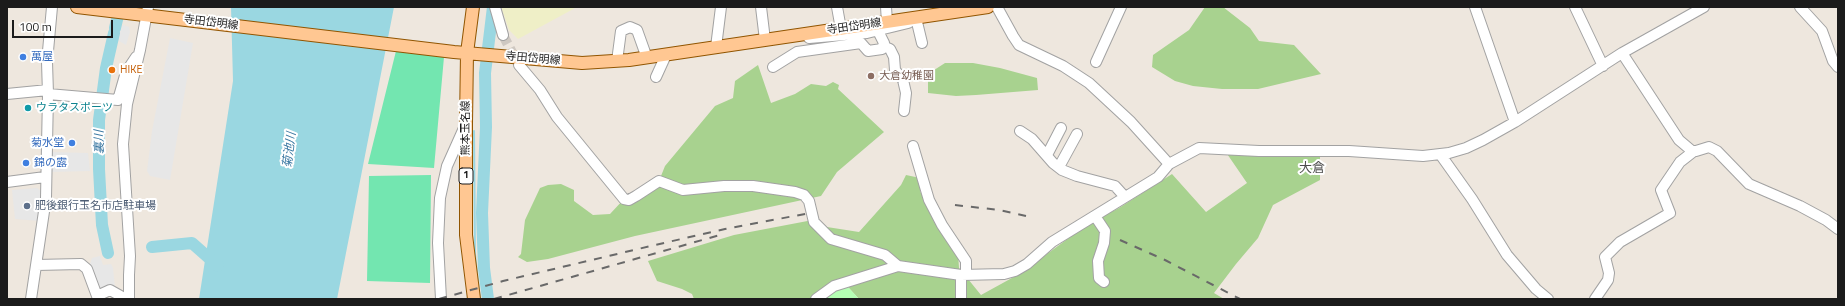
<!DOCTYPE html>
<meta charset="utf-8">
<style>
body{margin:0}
#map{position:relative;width:1845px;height:306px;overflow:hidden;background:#eee7de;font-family:"Titillium Web",sans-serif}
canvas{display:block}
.frame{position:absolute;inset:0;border:8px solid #1b1b1b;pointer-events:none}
.scale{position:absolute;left:12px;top:20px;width:101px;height:18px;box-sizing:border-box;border:2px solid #1b1b1b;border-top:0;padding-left:5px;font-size:12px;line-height:14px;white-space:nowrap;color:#1b1b1b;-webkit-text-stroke:3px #fff;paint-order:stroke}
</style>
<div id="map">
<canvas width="1845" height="306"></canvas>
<div class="frame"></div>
<div class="scale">100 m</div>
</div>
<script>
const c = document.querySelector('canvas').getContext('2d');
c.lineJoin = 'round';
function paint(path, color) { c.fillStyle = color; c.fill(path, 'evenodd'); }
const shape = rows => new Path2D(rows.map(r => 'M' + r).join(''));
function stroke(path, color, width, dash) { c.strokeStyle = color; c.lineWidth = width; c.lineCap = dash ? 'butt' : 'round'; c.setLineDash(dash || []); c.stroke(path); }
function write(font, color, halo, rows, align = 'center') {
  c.font = font + ' "Titillium Web","Noto Sans JP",sans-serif'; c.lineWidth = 4; c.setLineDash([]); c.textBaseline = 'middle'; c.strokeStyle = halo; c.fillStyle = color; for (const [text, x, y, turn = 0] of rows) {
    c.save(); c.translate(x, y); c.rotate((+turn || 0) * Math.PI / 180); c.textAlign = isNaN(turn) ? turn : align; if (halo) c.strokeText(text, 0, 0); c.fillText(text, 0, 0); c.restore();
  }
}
const farmland = shape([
 [501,7,577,7,518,39,509,30]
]);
const forest = shape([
 [1205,7,1223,7,1250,28,1259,41,1294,45,1321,74,1258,89,1222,89,1193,86,1175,81,1152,67,1153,55,1189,30],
 [945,63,973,63,1000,68,1037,78,1038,90,976,95,956,96,928,93,928,74],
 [758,65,771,103,795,94,811,84,826,86,833,82,839,85,838,89,884,132,837,172,821,196,635,236,548,259,527,262,518,257,521,254,525,220,540,188,548,185,561,184,574,190,574,201,593,215,610,214,624,199,659,181,665,166,715,106,733,98,735,81],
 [1221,145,1320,146,1320,180,1273,205,1258,238,1236,264,1214,293,1224,299,859,299,848,287,816,299,694,299,692,294,682,289,657,281,648,261,734,235,818,219,827,227,859,232,901,185,906,175,920,178,920,191,934,220,958,253,959,268,981,295,1021,273,1088,224,1119,208,1172,174,1206,212,1247,183]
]);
const park = shape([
 [834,286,848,287,859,299,816,299]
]);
const pitch = shape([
 [396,51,444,57,434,168,368,164],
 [431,175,430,283,367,281,369,176]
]);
const parking = shape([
 [123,25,129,27,130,32,126,45,119,41,118,34],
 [170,38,193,43,170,180,150,176,147,171,152,131],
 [50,152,88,153,90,171,49,172],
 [37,188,42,192,40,221,15,219,12,190],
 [100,256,103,265,111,264,113,268,115,288,98,291,89,267,92,258]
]);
const water = shape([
 [231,7,394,7,337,299,199,299,233,81]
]);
const stream = shape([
 [474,131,475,254,480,299]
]);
const river = shape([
 [115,28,120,7],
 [152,247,192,243,218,266],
 [108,253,102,225,99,169,99,120,106,68,114,33],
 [488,299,484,268,482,213,486,127,485,73,493,7]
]);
const minorTunnel = shape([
 [503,35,517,62]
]);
const minor = shape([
 [495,7,503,35],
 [761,7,765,40],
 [837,7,841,29],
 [886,7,887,22],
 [997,7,1013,36,1019,45,1063,66,1089,83,1131,122,1169,164],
 [1475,7,1515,122],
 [1575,7,1603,66],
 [1800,7,1822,31,1833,61,1838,67],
 [809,38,867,33,908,23,916,18,922,43],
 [861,43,868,51,882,49,884,43,878,31],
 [883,46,890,49,894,57,895,70,903,80,906,93,904,111],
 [716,47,721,7],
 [1622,53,1679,140,1692,151],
 [617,61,621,31,630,27,637,30,647,58],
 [1096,62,1121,7],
 [519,65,540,90,557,117,624,199,629,200,636,196,659,181,683,190,724,186,753,186,795,192,804,195,809,201,814,222,831,239,885,255,898,266],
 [773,67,797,52,861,43],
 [656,77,666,55],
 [7,94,48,90],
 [48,94,118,100,126,72,136,57],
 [1020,131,1032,139,1053,163,1062,170,1077,176,1115,186,1125,197],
 [913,146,929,200,942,225,966,261,966,275],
 [1440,154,1472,199,1507,255,1536,289,1548,299],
 [1047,155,1061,128],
 [1059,167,1077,134],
 [7,182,45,177],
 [1095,216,1105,231,1104,243,1098,261,1099,278,1104,282],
 [36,265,81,264,87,269,97,296,110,290,126,299],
 [31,299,46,198,48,94,47,62,52,7],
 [129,299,129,275,130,256,123,144,127,104,140,50,148,7],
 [441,299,438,243,440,198,447,166,464,128],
 [816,299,834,286,898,266,961,275,1004,274,1015,271,1027,264,1052,242,1158,177,1169,164,1199,148,1259,151,1349,151,1423,156,1449,153,1466,148,1483,140,1515,122,1622,53,1704,7],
 [961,299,961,275],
 [1595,299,1608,280,1609,273,1605,257,1620,242,1670,213,1661,190,1680,162,1694,151,1696,151,1709,147,1717,151,1749,184,1800,206,1826,220,1838,229]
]);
const major = shape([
 [77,7,454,52,582,63,629,60,988,7],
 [473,7,467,53,466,123,466,235,474,299]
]);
const rail = shape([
 [955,205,999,210,1026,216],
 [1120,240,1165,260,1240,299],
 [439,299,503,281,655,245,725,229,810,213],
 [494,299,720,235]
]);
const markers = [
 [23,57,4,"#3f7fe0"],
 [112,70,4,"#e8710a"],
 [871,76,4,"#8d6e63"],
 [28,108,4,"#0f9aa8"],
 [72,143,4,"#3f7fe0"],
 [26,163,4,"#3f7fe0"],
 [27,206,4,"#5c6f8a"]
];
const shields = [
 [466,176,14]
];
const shieldNames = [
 ["1",466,176]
];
const streetNames = [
 ["寺田岱明線",211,23,7],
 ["寺田岱明線",854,27,-8],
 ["寺田岱明線",533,59,5],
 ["熊本玉名線",466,128,-90]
];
const shopNames = [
 ["萬屋",31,57],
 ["菊水堂",64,143,"right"],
 ["錦の露",34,163]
];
const foodNames = [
 ["HIKE",120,70]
];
const educationNames = [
 ["大倉幼稚園",879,76]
];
const cultureNames = [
 ["ウラタスポーツ",36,108]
];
const serviceNames = [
 ["肥後銀行玉名市店駐車場",35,206]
];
const waterNames = [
 ["裏川",100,142,-91],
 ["菊池川",290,150,-83]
];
const quarterNames = [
 ["大倉",1312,169]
];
paint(farmland, '#efefc7');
paint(forest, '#a8d28f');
paint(park, '#b5ffb4');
paint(pitch, '#73e6b0');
paint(parking, '#e7e7e7');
paint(water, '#9ad7e1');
stroke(stream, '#9ad7e1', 2);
stroke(river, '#9ad7e1', 12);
stroke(minorTunnel, '#cec8c1', 10, [10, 5]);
stroke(minor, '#a2a2a2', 12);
stroke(major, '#915500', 14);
stroke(minor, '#fff', 10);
stroke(major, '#ffc792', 12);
stroke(rail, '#696969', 2, [8, 8]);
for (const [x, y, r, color] of markers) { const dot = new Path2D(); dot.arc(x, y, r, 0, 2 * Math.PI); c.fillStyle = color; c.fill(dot); stroke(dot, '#fff', 1.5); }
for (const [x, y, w] of shields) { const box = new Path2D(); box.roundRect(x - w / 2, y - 8, w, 16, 3); c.fillStyle = '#fff'; c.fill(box); stroke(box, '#1b1b1b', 1); }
write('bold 10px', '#1b1b1b', null, shieldNames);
write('11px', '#1b1b1b', '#fff', streetNames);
write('11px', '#366cbe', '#fff', shopNames, 'left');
write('11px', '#c56008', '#fff', foodNames, 'left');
write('11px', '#785e54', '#fff', educationNames, 'left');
write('11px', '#0d838f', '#fff', cultureNames, 'left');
write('11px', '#4e5e75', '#fff', serviceNames, 'left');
write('italic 12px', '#3a78a2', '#fff', waterNames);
write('13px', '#4e4e4e', '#fff', quarterNames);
</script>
